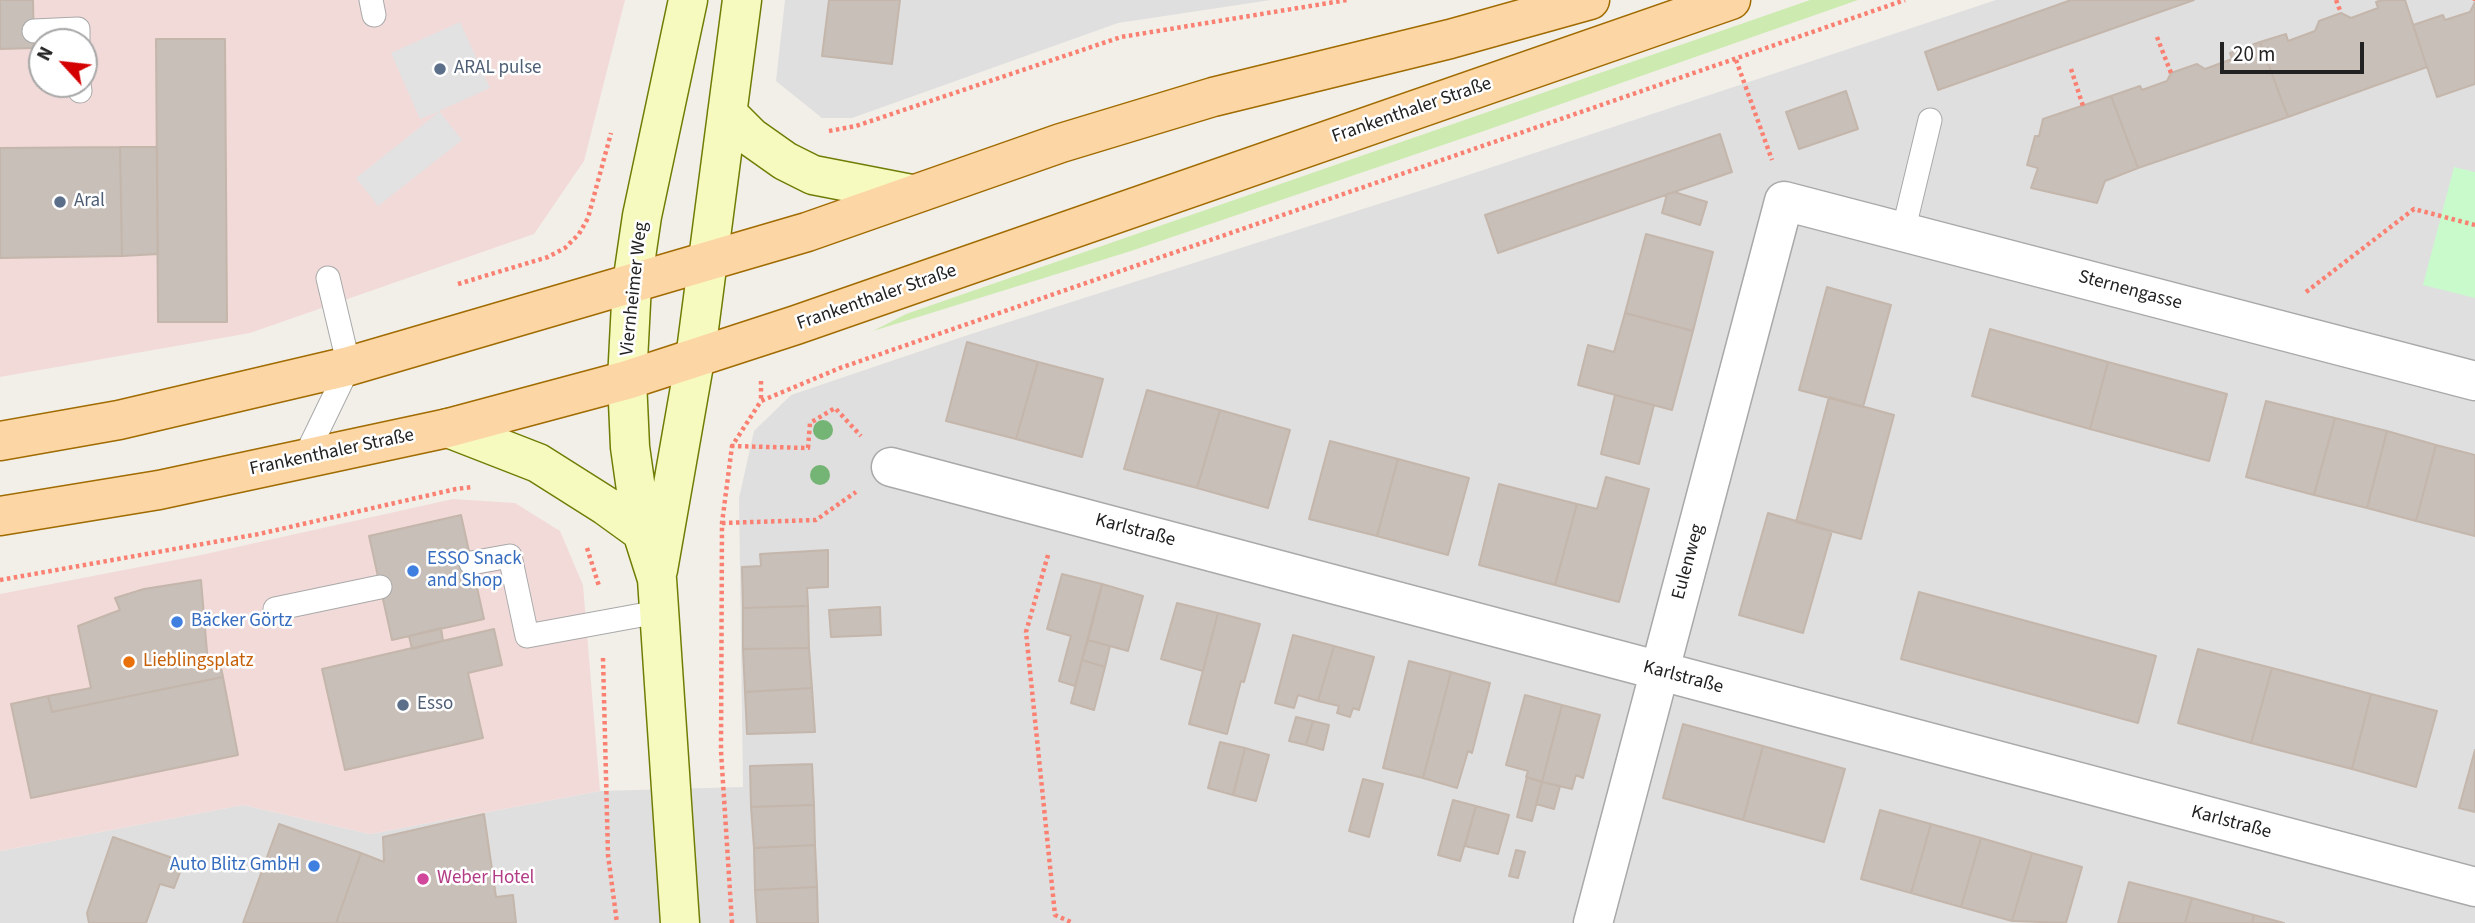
<!DOCTYPE html>
<meta charset="utf-8">
<style>
body{margin:0}
#map{position:relative;width:2475px;height:923px;overflow:hidden;background:#f2efe9;font-family:"Source Sans 3",sans-serif}
canvas{display:block}
.north{position:absolute;left:28px;top:28px;width:70px;height:70px;box-sizing:border-box;background:#fff;border:2px solid #a7a7a7;border-radius:50%;rotate:297deg;font-size:19px;font-weight:700;line-height:28px;text-align:center;color:#222}
.north::after{content:'';display:block;margin:auto;width:24px;height:32px;background:#d40000;clip-path:polygon(50% 0,100% 100%,50% 72%,0 100%)}
.scale{position:absolute;left:2220px;top:42px;width:144px;height:32px;box-sizing:border-box;border:4px solid #222;border-top:0;padding-left:9px;font-size:21px;line-height:24px;white-space:nowrap;color:#222;-webkit-text-stroke:5px #fff;paint-order:stroke}
</style>
<div id="map">
<canvas width="2475" height="923"></canvas>
<div class="north">N</div>
<div class="scale">20 m</div>
</div>
<script>
const c = document.querySelector('canvas').getContext('2d');
c.lineJoin = 'round';
function paint(path, color) { c.fillStyle = color; c.fill(path, 'evenodd'); }
const shape = rows => new Path2D(rows.map(r => 'M' + r).join(''));
function stroke(path, color, width, dash) { c.strokeStyle = color; c.lineWidth = width; c.lineCap = dash ? 'butt' : 'round'; c.setLineDash(dash || []); c.stroke(path); }
function write(font, color, halo, rows, align = 'center') {
  c.font = font + ' "Source Sans 3",sans-serif'; c.lineWidth = 5; c.setLineDash([]); c.textBaseline = 'middle'; c.strokeStyle = halo; c.fillStyle = color; for (const [text, x, y, turn = 0] of rows) {
    c.save(); c.translate(x, y); c.rotate((+turn || 0) * Math.PI / 180); c.textAlign = isNaN(turn) ? turn : align; if (halo) c.strokeText(text, 0, 0); c.fillText(text, 0, 0); c.restore();
  }
}
const residential = shape([
 [785,0,1271,0,1118,23,852,118,822,118,776,81],
 [1996,0,2475,0,2475,923,0,923,0,851,243,805,370,834,600,791,743,787,739,498,754,431,791,395,965,336,1435,186]
]);
const commercial = shape([
 [0,0,625,0,584,161,534,234,250,333,0,377],
 [42,42,84,42,84,84,42,84],
 [453,499,515,503,560,531,583,585,600,791,370,834,243,805,0,851,0,594,201,555]
]);
const grass = shape([
 [1810,0,1858,0,1484,131,1131,251,873,331,906,314]
]);
const park = shape([
 [2454,167,2475,172,2475,298,2423,285]
]);
const parking = shape([
 [460,22,490,88,439,111,462,140,378,206,356,178,439,112,420,119,391,53]
]);
const building = shape([
 [0,0,33,0,34,48,0,49,0,0],
 [829,0,900,0,892,64,822,56,829,0],
 [2071,0,2194,0,1938,90,1925,52,2071,0],
 [2382,0,2405,0,2427,67,2288,117,2260,42,2286,34,2288,41,2315,31,2319,21,2341,13,2351,18,2378,8,2376,2,2382,0],
 [2475,2,2475,84,2437,97,2413,25,2443,15,2445,20,2470,12,2475,2],
 [156,39,225,39,227,322,158,322,156,39],
 [2260,42,2288,117,2138,168,2111,96,2140,86,2142,90,2167,81,2171,73,2197,64,2205,69,2232,59,2230,53,2260,42],
 [1846,91,1858,129,1799,149,1786,112,1846,91],
 [2111,96,2138,168,2105,181,2097,203,2031,188,2038,168,2027,165,2035,136,2039,136,2043,119,2111,96],
 [1720,134,1732,172,1498,253,1485,215,1720,134],
 [120,147,122,256,0,258,0,148,120,147],
 [120,147,157,147,158,254,122,256,120,147],
 [1674,192,1707,202,1700,225,1662,213,1667,194,1674,192],
 [1646,234,1713,252,1693,331,1625,313,1646,234],
 [1827,287,1891,305,1863,407,1799,390,1827,287],
 [1625,313,1693,331,1672,410,1578,385,1588,345,1614,352,1625,313],
 [1990,329,2108,362,2090,429,1972,396,1990,329],
 [967,342,1038,362,1016,439,946,421,967,342],
 [1038,362,1103,379,1082,457,1016,439,1038,362],
 [2108,362,2227,394,2209,461,2090,429,2108,362],
 [1147,390,1220,410,1197,488,1124,469,1147,390],
 [1615,395,1654,405,1639,464,1601,454,1615,395],
 [1829,397,1894,415,1861,539,1796,522,1829,397],
 [2266,401,2335,418,2314,495,2246,477,2266,401],
 [1220,410,1290,430,1268,508,1197,488,1220,410],
 [2335,418,2387,431,2367,508,2314,495,2335,418],
 [2387,431,2436,445,2416,521,2367,508,2387,431],
 [1330,441,1398,459,1377,536,1309,519,1330,441],
 [2436,445,2475,455,2475,536,2416,521,2436,445],
 [1398,459,1469,478,1448,555,1377,536,1398,459],
 [1606,477,1649,489,1619,602,1555,585,1577,504,1597,509,1606,477],
 [1499,484,1577,504,1555,585,1479,565,1499,484],
 [1768,513,1832,531,1803,633,1739,615,1768,513],
 [461,515,484,619,392,640,369,536,461,515],
 [828,550,828,587,807,588,808,606,743,608,742,567,761,566,760,554,828,550],
 [1062,574,1102,584,1075,686,1059,681,1071,636,1047,629,1062,574],
 [201,580,208,664,220,663,223,677,52,712,48,696,91,688,78,626,120,610,115,598,144,589,201,580],
 [1102,584,1143,596,1128,651,1088,640,1102,584],
 [1919,592,2156,656,2138,723,1901,659,1919,592],
 [1177,603,1218,613,1203,671,1161,659,1177,603],
 [808,606,809,648,743,649,743,608,808,606],
 [880,607,881,635,831,637,829,610,880,607],
 [1218,613,1260,624,1244,682,1241,681,1227,734,1189,724,1218,613],
 [441,628,443,641,412,649,409,636,441,628],
 [494,629,502,665,468,673,483,738,345,770,322,669,494,629],
 [1293,635,1334,646,1318,701,1298,695,1294,708,1275,703,1293,635],
 [1088,640,1110,646,1105,667,1082,660,1088,640],
 [1334,646,1374,657,1359,710,1353,708,1350,717,1337,713,1339,706,1318,701,1334,646],
 [809,648,812,688,745,692,743,649,809,648],
 [2198,649,2272,668,2251,743,2178,723,2198,649],
 [1082,660,1105,667,1094,710,1071,703,1082,660],
 [1409,661,1451,672,1423,778,1383,768,1409,661],
 [2272,668,2371,694,2352,769,2251,743,2272,668],
 [1451,672,1490,683,1472,753,1468,751,1457,788,1423,778,1451,672],
 [223,677,238,755,31,798,11,704,48,696,52,712,223,677],
 [812,688,815,732,747,734,745,692,812,688],
 [2371,694,2437,711,2416,787,2352,769,2371,694],
 [1525,695,1562,705,1542,782,1526,777,1528,771,1506,765,1525,695],
 [1562,705,1600,715,1583,778,1576,775,1572,789,1542,782,1562,705],
 [1296,717,1313,721,1306,745,1289,741,1296,717],
 [1313,721,1329,725,1323,750,1306,745,1313,721],
 [1683,724,1763,746,1743,820,1663,798,1683,724],
 [1220,742,1245,748,1233,795,1208,788,1220,742],
 [1763,746,1845,769,1824,842,1743,820,1763,746],
 [1245,748,1269,755,1256,801,1233,795,1245,748],
 [2475,750,2475,812,2459,808,2475,750],
 [812,764,814,805,751,807,750,766,812,764],
 [1527,777,1542,782,1532,821,1517,817,1527,777],
 [1363,779,1383,784,1369,837,1349,831,1363,779],
 [1542,782,1560,786,1554,809,1536,804,1542,782],
 [1453,800,1476,806,1460,861,1438,855,1453,800],
 [814,805,815,845,754,848,751,807,814,805],
 [1476,806,1509,815,1498,854,1465,846,1476,806],
 [1880,810,1931,824,1911,893,1861,879,1880,810],
 [484,814,496,897,513,895,516,923,336,923,361,853,384,862,383,837,484,814],
 [279,824,361,853,336,923,243,923,279,824],
 [1931,824,1981,838,1961,907,1911,893,1931,824],
 [113,837,184,862,174,888,160,884,146,923,89,923,87,913,113,837],
 [1981,838,2032,853,2012,921,1961,907,1981,838],
 [815,845,817,887,755,890,754,848,815,845],
 [1516,850,1525,852,1518,878,1509,876,1516,850],
 [2032,853,2082,867,2066,923,2012,921,2032,853],
 [2129,882,2192,898,2185,923,2118,923,2129,882],
 [817,887,818,923,757,923,755,890,817,887],
 [2192,898,2254,915,2252,923,2185,923,2192,898],
 [2254,915,2284,923,2252,923,2254,915]
]);
const path = shape([
 [2336,0,2341,13],
 [2475,0,2475,1],
 [2157,37,2171,73],
 [1736,60,1772,160],
 [2071,69,2083,106],
 [829,131,856,126,1121,37,1347,0],
 [458,284,548,257,565,248,579,234,588,218,611,133],
 [2306,292,2414,209,2475,225],
 [761,381,761,401],
 [731,446,808,448,810,423,835,408,861,436],
 [722,523,816,520,856,492],
 [587,548,599,586],
 [1048,555,1026,632,1055,915,1073,923],
 [0,580,259,534,456,489,473,487],
 [603,658,608,855,617,923],
 [732,923,721,751,722,523,732,446,761,401,840,368,1905,0]
]);
const lane = shape([
 [371,0,374,15],
 [34,31,78,29,78,42],
 [79,84,80,91],
 [1903,232,1930,120],
 [304,459,349,366,328,278],
 [471,563,510,556,527,636,658,612],
 [275,609,380,587]
]);
const street = shape([
 [891,467,2475,887],
 [1593,923,1784,201,2475,381]
]);
const secondary = shape([
 [727,113,751,137,785,161,813,175,911,194],
 [448,428,538,463,606,506,642,532],
 [658,570,695,359,742,0],
 [680,923,657,579,642,532,630,447,627,380,632,284,642,216,688,0]
]);
const primary = shape([
 [0,441,119,420,349,366,807,232,1061,143,1213,97,1450,39,1590,0],
 [0,516,159,490,448,428,627,380,796,325,1731,0]
]);
const trees = [
 [823,430],
 [820,475]
];
const markers = [
 [440,69,7,"#5c6f8a"],
 [60,202,7,"#5c6f8a"],
 [413,571,7,"#3f7fe0"],
 [177,622,7,"#3f7fe0"],
 [129,662,7,"#e8710a"],
 [403,705,7,"#5c6f8a"],
 [314,866,7,"#3f7fe0"],
 [423,879,7,"#d1479c"]
];
const serviceNames = [
 ["ARAL pulse",454,69],
 ["Aral",74,202],
 ["Esso",417,705]
];
const streetNames = [
 ["Frankenthaler Straße",1412,111,-19],
 ["Viernheimer Weg",635,289,-84],
 ["Sternengasse",2130,291,15],
 ["Frankenthaler Straße",877,298,-19],
 ["Frankenthaler Straße",332,453,-12],
 ["Karlstraße",1135,531,15],
 ["Eulenweg",1689,562,-75],
 ["Karlstraße",1683,678,15],
 ["Karlstraße",2231,823,15]
];
const shopNames = [
 ["ESSO Snack",427,560],
 ["and Shop",427,582],
 ["Bäcker Görtz",191,622],
 ["Auto Blitz GmbH",300,866,"right"]
];
const foodNames = [
 ["Lieblingsplatz",143,662]
];
const hotelNames = [
 ["Weber Hotel",437,879]
];
paint(residential, '#e0dfdf');
paint(commercial, '#f2dad9');
paint(grass, '#cdebb0');
paint(park, '#c8facc');
paint(parking, '#e2e2e2');
paint(building, '#c7bfb8');
stroke(building, '#c4b6ab', 2);
stroke(lane, '#a9a9a9', 25);
stroke(street, '#a9a9a9', 41);
stroke(secondary, '#707d05', 41);
stroke(primary, '#a06b00', 41);
stroke(path, '#fa8072', 4.5, [3.5, 3.5]);
stroke(lane, '#fff', 23);
stroke(street, '#fff', 38);
stroke(secondary, '#f7fabf', 38);
stroke(primary, '#fcd6a4', 38);
c.fillStyle = '#74b475';
for (const [x, y] of trees) { c.beginPath(); c.arc(x, y, 10, 0, 2 * Math.PI); c.fill(); }
for (const [x, y, r, color] of markers) { const dot = new Path2D(); dot.arc(x, y, r, 0, 2 * Math.PI); c.fillStyle = color; c.fill(dot); stroke(dot, '#fff', 2.5); }
write('19px', '#4e5e75', '#fff', serviceNames, 'left');
write('19px', '#222', '#fff', streetNames);
write('19px', '#366cbe', '#fff', shopNames, 'left');
write('19px', '#c56008', '#fff', foodNames, 'left');
write('19px', '#b23c85', '#fff', hotelNames, 'left');
</script>
